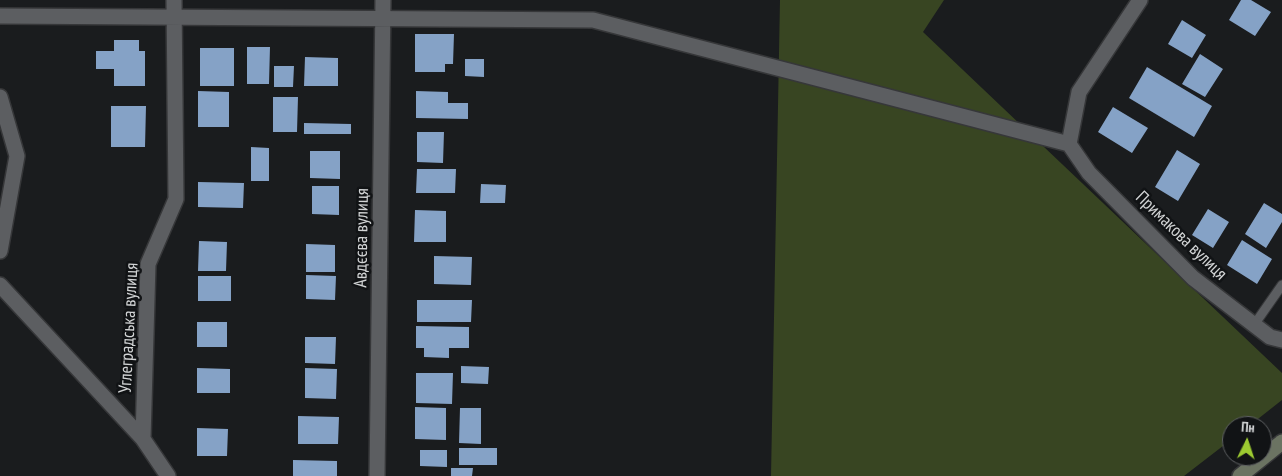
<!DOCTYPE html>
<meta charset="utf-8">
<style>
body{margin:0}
#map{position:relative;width:1282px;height:476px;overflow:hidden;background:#1a1c1e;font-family:"PT Sans Narrow",sans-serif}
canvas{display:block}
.north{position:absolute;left:1222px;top:416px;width:50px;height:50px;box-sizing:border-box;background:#111315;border:1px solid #5e6062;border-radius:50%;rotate:4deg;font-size:14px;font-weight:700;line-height:20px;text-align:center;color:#d2d4d5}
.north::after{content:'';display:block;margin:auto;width:18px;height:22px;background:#9cca31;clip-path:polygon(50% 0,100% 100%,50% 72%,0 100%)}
</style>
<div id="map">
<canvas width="1282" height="476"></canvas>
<div class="north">Пн</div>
</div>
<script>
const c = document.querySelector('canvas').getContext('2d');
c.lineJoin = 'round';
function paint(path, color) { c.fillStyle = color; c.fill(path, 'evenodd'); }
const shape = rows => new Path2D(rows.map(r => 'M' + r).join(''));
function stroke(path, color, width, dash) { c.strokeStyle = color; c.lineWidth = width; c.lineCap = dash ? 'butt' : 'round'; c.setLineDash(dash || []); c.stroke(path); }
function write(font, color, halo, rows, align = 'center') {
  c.font = font + ' "PT Sans Narrow",sans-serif'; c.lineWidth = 5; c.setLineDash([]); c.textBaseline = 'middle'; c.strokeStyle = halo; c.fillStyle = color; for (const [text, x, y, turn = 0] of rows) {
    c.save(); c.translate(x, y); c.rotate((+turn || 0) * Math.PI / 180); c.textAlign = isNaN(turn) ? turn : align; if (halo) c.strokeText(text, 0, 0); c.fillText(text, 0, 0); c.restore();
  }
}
const green = shape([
 [780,0,944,0,923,32,1282,373,1282,400,1249,426,1232,426,1232,439,1184,476,771,476]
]);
const building = shape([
 [1241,0,1251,0,1271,12,1255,36,1229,20],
 [1182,20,1206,35,1192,58,1168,44],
 [415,34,454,34,453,64,445,64,445,72,415,72],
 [114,40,139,40,139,51,145,51,145,86,114,86,114,69,96,69,96,51,114,51],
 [247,47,270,47,269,84,247,84],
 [200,48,234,48,234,86,200,86],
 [1200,54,1223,69,1205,97,1182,84],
 [305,57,338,58,338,86,304,86],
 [465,59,484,59,484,77,465,76],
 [274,66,294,66,293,87,274,87],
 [1147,67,1212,106,1194,137,1129,98],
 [198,91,229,92,229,127,198,127],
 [416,91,448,92,448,103,468,103,468,119,416,118],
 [273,97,298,97,297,132,273,132],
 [111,106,146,106,145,147,111,147],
 [1113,107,1148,128,1132,153,1098,132],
 [304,123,351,124,351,134,304,134],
 [417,132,444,132,443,163,417,162],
 [251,147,269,148,269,181,251,181],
 [1177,150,1200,164,1178,201,1155,187],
 [310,151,340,151,340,179,310,178],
 [417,169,456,169,455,193,416,193],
 [198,182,244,183,243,208,198,207],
 [481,184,506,185,505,203,480,203],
 [312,186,339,186,339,215,312,214],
 [1264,203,1282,214,1282,222,1266,248,1245,234],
 [1208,209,1229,222,1213,248,1192,235],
 [415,210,446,211,446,242,414,242],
 [1242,240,1272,259,1257,284,1227,265],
 [199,241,227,242,226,271,198,271],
 [306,244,335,245,335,272,306,272],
 [434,256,472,257,471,285,434,284],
 [306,275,336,276,335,300,306,299],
 [198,276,231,276,231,301,198,301],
 [417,300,472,300,471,322,417,322],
 [197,322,227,322,227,347,197,347],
 [416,326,469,327,469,348,449,348,449,358,424,357,424,348,416,348],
 [305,337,336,337,335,364,305,363],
 [461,366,489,367,488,384,461,383],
 [197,368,230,369,230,393,197,393],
 [305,368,337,369,336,399,305,398],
 [416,373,453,373,452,404,416,403],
 [415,407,446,408,446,440,415,439],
 [460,408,481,408,481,444,459,443],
 [298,416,339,417,338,444,298,444],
 [197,428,228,429,227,456,197,456],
 [459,448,497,448,497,465,459,465],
 [420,450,447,450,447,467,420,466],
 [293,460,337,461,337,476,293,476],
 [451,468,473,468,472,476,451,476]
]);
const lane = shape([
 [1254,325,1282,285]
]);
const street = shape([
 [0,16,593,20,1069,144],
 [0,97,17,156,0,251],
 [1069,144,1089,173,1193,278,1270,337,1282,340],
 [1069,144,1079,92,1140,0],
 [0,285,143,439],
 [168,476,143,439,148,264,176,199,174,0],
 [377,476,383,0]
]);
const secondary = shape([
 [1240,476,1282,442]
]);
const streetNames = [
 ["Примакова вулиця",1181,236,44],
 ["Авдєєва вулиця",362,238,-89],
 ["Углеградська вулиця",129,328,-87]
];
paint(green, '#384522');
paint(building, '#85a2c6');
stroke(lane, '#363739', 11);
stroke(street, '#363739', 18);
stroke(secondary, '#363739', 18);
stroke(lane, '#5c5e61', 9);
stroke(street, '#5c5e61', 15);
stroke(secondary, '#6b7362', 15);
write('18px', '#d2d4d5', '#111315', streetNames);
</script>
